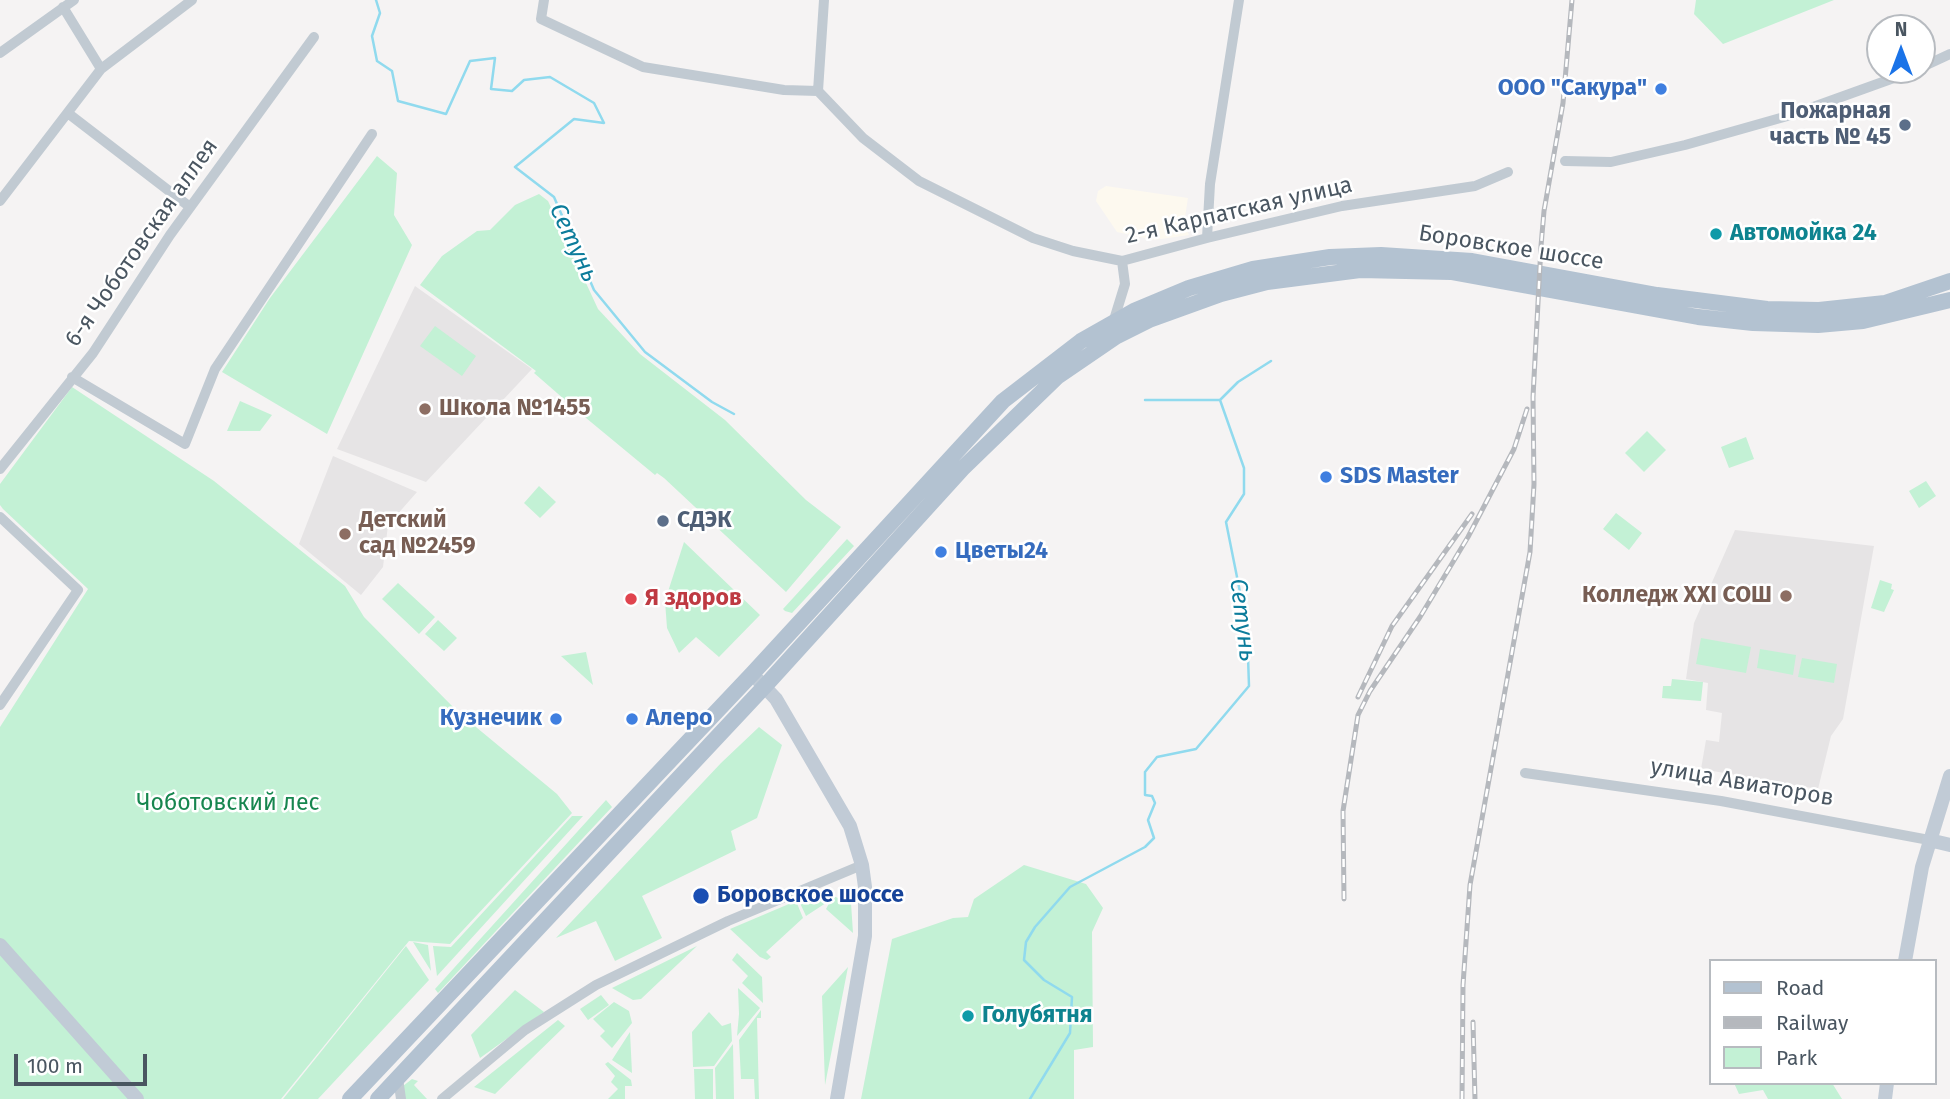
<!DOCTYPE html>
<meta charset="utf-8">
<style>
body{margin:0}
#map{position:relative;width:1950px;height:1099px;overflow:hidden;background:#f5f3f3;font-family:"Fira Sans",sans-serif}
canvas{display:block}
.legend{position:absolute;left:1709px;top:959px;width:228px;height:126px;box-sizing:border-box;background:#fff;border:2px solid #b7bbc0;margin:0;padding:9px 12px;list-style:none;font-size:21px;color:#4a5661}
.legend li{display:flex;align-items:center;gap:14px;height:35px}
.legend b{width:35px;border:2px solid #b7bbc0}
.north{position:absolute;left:1866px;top:14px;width:70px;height:70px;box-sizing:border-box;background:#fff;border:2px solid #b7bbc0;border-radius:50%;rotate:0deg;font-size:19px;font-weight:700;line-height:28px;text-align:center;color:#4a5661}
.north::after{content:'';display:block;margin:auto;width:24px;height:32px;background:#1a73e8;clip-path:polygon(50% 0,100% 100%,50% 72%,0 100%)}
.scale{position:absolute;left:14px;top:1054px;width:133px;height:32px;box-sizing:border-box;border:4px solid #4a5661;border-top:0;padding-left:9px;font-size:21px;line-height:24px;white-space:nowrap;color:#4a5661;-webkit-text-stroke:5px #fff;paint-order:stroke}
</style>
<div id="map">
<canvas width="1950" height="1099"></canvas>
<ul class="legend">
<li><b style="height:9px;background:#b3c2d1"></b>Road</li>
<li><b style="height:9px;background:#b5b8bd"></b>Railway</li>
<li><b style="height:19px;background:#c3f1d5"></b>Park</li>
</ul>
<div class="north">N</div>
<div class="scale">100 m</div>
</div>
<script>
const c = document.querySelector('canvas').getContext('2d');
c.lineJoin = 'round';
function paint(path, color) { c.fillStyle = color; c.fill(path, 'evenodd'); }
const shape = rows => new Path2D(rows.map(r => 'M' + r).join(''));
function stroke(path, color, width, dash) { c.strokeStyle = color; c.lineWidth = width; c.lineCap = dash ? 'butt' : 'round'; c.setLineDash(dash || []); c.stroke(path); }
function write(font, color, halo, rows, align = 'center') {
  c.font = font + ' "Fira Sans",sans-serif'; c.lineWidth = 5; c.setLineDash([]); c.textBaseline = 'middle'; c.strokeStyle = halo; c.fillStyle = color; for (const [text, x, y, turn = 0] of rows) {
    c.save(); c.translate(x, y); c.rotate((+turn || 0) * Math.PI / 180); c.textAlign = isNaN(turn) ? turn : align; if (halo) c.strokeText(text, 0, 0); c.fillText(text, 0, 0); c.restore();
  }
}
const commercial = shape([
 [1106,186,1188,198,1184,224,1189,235,1154,240,1117,232,1096,201,1098,191]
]);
const education = shape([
 [415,286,532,369,426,482,337,449],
 [333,456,417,492,388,525,383,567,361,595,299,544],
 [1735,530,1874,546,1843,719,1831,736,1818,789,1701,769,1706,740,1719,742,1722,713,1706,710,1708,683,1686,679,1694,623]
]);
const green = shape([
 [1696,0,1834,0,1723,44,1694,14],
 [377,156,397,173,394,215,412,245,327,434,222,372,270,298],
 [539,194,548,201,598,309,640,354,725,420,806,500,841,527,786,592,664,478,657,473,655,475,580,413,534,373,536,371,420,285,442,256,477,231,490,230,515,205],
 [435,326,476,356,462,376,420,346],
 [72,387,214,481,345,586,364,617,459,713,557,794,572,813,450,944,409,941,281,1099,0,1099,0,727,88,589,3,509,0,505,0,484],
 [240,401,272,415,260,431,227,431],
 [1647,431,1666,450,1644,472,1625,453],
 [1746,437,1754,459,1729,468,1721,447],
 [1926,481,1936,496,1919,508,1909,491],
 [539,486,556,502,540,518,524,503],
 [1616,513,1642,533,1629,550,1603,529],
 [847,539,854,546,792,613,785,611,783,609],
 [684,542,760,615,719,657,696,637,679,653,667,628,665,601],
 [1880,580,1892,584,1891,589,1894,590,1884,612,1871,608],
 [398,583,435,617,419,634,382,599],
 [438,620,457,638,444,651,425,634],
 [1701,638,1751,647,1746,673,1696,664],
 [1760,649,1796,655,1793,675,1757,668],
 [586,652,593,685,561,656],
 [1802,658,1837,664,1834,683,1798,677],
 [1672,679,1703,682,1701,701,1662,698,1663,686,1671,686],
 [759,727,782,745,757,818,731,831,736,850,642,896,662,938,615,961,596,921,556,938,721,763],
 [606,800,612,807,438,993,435,989],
 [572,816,583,816,437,976,433,946,451,947],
 [1024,865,1086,884,1103,908,1092,932,1093,1047,1074,1050,1074,1099,861,1099,892,939,953,918,968,917,974,899],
 [831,891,829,901,806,916,799,901],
 [833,896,851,903,853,933,826,909],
 [796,901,803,918,766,952,771,957,767,960,760,957,730,929],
 [413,942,428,945,431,971],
 [406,946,429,980,318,1099,283,1099],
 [697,946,641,999,633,1000,612,988],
 [737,953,762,977,763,1003,742,983,748,976,732,960],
 [848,967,825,1085,822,996],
 [738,988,760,1008,737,1036,739,1014],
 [515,990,544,1012,480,1058,471,1035],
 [601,995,609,1005,588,1020,580,1009],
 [614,1002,629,1011,632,1023,612,1048,600,1036,605,1031,593,1019],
 [761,1010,761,1018,757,1018,759,1099,755,1099,754,1079,741,1079,739,1040],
 [709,1012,722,1026,731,1023,732,1041,714,1066,693,1067,692,1032],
 [558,1020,565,1026,495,1094,474,1087],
 [630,1032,632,1073,612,1060],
 [733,1044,734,1099,716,1099,715,1068],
 [608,1062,631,1080,632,1086,625,1086,625,1099,608,1099,618,1089,611,1082,615,1076,605,1064],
 [694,1069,713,1069,713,1099,695,1099],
 [412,1079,418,1081,414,1085,427,1099,405,1099,403,1086],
 [1734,1083,1832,1083,1842,1099,1768,1099,1763,1090,1739,1094]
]);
const stream = shape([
 [376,0,380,13,372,36,377,61,392,71,398,101,446,114,470,61,495,58,491,89,512,91,524,80,550,77,594,103,604,123,574,119,515,167,554,197,594,290,645,352,712,402,734,414],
 [1220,400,1238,382,1271,361],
 [1030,1099,1070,1033,1072,997,1044,980,1024,960,1026,942,1035,927,1070,887,1145,847,1154,838,1148,820,1155,803,1152,796,1145,795,1145,772,1157,757,1196,749,1249,686,1247,627,1226,522,1244,494,1244,468,1220,400,1145,400]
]);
const street = shape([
 [544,0,541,19,643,67,784,90,818,91],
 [63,7,101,69],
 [0,53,74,0],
 [1922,67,1950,54],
 [818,91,863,138,919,181,1033,238,1073,251,1122,261,1207,238,1342,206,1475,186,1508,172],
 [818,91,824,0],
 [69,114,190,207],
 [1565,161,1611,162,1685,145,1791,115,1916,70],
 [0,201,101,69,192,0],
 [1207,238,1210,184,1239,0],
 [1113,323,1125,284,1122,261],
 [72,377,185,444,215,369,372,134],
 [0,469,93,353,170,235,314,37],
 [0,517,78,590,0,705],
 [1525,773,1721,801,1929,840],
 [398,1078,401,1099],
 [442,1099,525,1030,596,985,728,921,862,865]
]);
const secondary = shape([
 [758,680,776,699,850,826,862,865,865,887,865,936,837,1099],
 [1929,840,1950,845],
 [0,945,137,1099],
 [1905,961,1922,867,1950,776],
 [1885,1099,1887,1083]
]);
const primary = shape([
 [350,1099,752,674,1003,401,1081,341,1134,311,1189,288,1253,269,1330,257,1381,255,1472,261,1657,295,1767,309,1819,310,1885,303,1950,281],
 [378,1099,765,686,962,469,1057,377,1117,336,1149,320,1221,294,1267,282,1360,270,1451,272,1698,317,1753,323,1818,325,1863,321,1950,300]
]);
const rail = shape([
 [1358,697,1392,626,1472,514],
 [1344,899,1343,811,1358,715,1370,691,1420,617,1468,537,1514,449,1527,409],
 [1473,1022,1475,1099],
 [1462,1099,1463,985,1470,885,1530,552,1534,484,1533,397,1541,246,1544,211,1563,103,1572,0]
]);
const markers = [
 [1661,89,7,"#3f7fe0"],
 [1905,125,7,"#5c6f8a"],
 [1716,234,7,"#0f9aa8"],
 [425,409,7,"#8d6e63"],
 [1326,477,7,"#3f7fe0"],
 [663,521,7,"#5c6f8a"],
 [345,534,7,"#8d6e63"],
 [941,552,7,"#3f7fe0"],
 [1786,596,7,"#8d6e63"],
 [631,599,7,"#e0444e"],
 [556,719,7,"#3f7fe0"],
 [632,719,7,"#3f7fe0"],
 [701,896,9,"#1a4fb4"],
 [968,1016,7,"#0f9aa8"]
];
const shopNames = [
 ["ООО \"Сакура\"",1647,89,"right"],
 ["SDS Master",1340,477],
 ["Цветы24",955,552],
 ["Кузнечик",542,719,"right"],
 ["Алеро",646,719]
];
const serviceNames = [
 ["Пожарная",1891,112],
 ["часть № 45",1891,138],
 ["СДЭК",677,521,"left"]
];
const streetNames = [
 ["2-я Карпатская улица",1239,211,-13],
 ["6-я Чоботовская аллея",142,243,-55],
 ["Боровское шоссе",1511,248,9],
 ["улица Авиаторов",1742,783,10]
];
const cultureNames = [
 ["Автомойка 24",1730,234],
 ["Голубятня",982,1016]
];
const educationNames = [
 ["Школа №1455",439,409],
 ["Детский",359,521],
 ["сад №2459",359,547],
 ["Колледж XXI СОШ",1772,596,"right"]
];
const healthNames = [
 ["Я здоров",645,599]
];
const parkNames = [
 ["Чоботовский лес",228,804]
];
const transitNames = [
 ["Боровское шоссе",717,896]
];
const waterNames = [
 ["Сетунь",573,243,65],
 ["Сетунь",1242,620,83]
];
paint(commercial, '#fdf9ef');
paint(education, '#e6e4e5');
paint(green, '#c3f1d5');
stroke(stream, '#90daee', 2.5);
stroke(street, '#c1cad2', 10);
stroke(secondary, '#c1cbd6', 14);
stroke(primary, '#b3c2d1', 16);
stroke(rail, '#b5b8bd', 5);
stroke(rail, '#fff', 2.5, [8]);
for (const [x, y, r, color] of markers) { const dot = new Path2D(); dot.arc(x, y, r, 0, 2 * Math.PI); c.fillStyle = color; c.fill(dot); stroke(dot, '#fff', 2.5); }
write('bold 23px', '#366cbe', '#fff', shopNames, 'left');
write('bold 23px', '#4e5e75', '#fff', serviceNames, 'right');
write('23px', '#4a5661', '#fff', streetNames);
write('bold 23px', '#0d838f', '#fff', cultureNames, 'left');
write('bold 23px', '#785e54', '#fff', educationNames, 'left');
write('bold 23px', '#be3a42', '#fff', healthNames, 'left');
write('23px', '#17864f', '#fff', parkNames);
write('bold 23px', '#164399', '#fff', transitNames, 'left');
write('italic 24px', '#0c7c9b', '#fff', waterNames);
</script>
